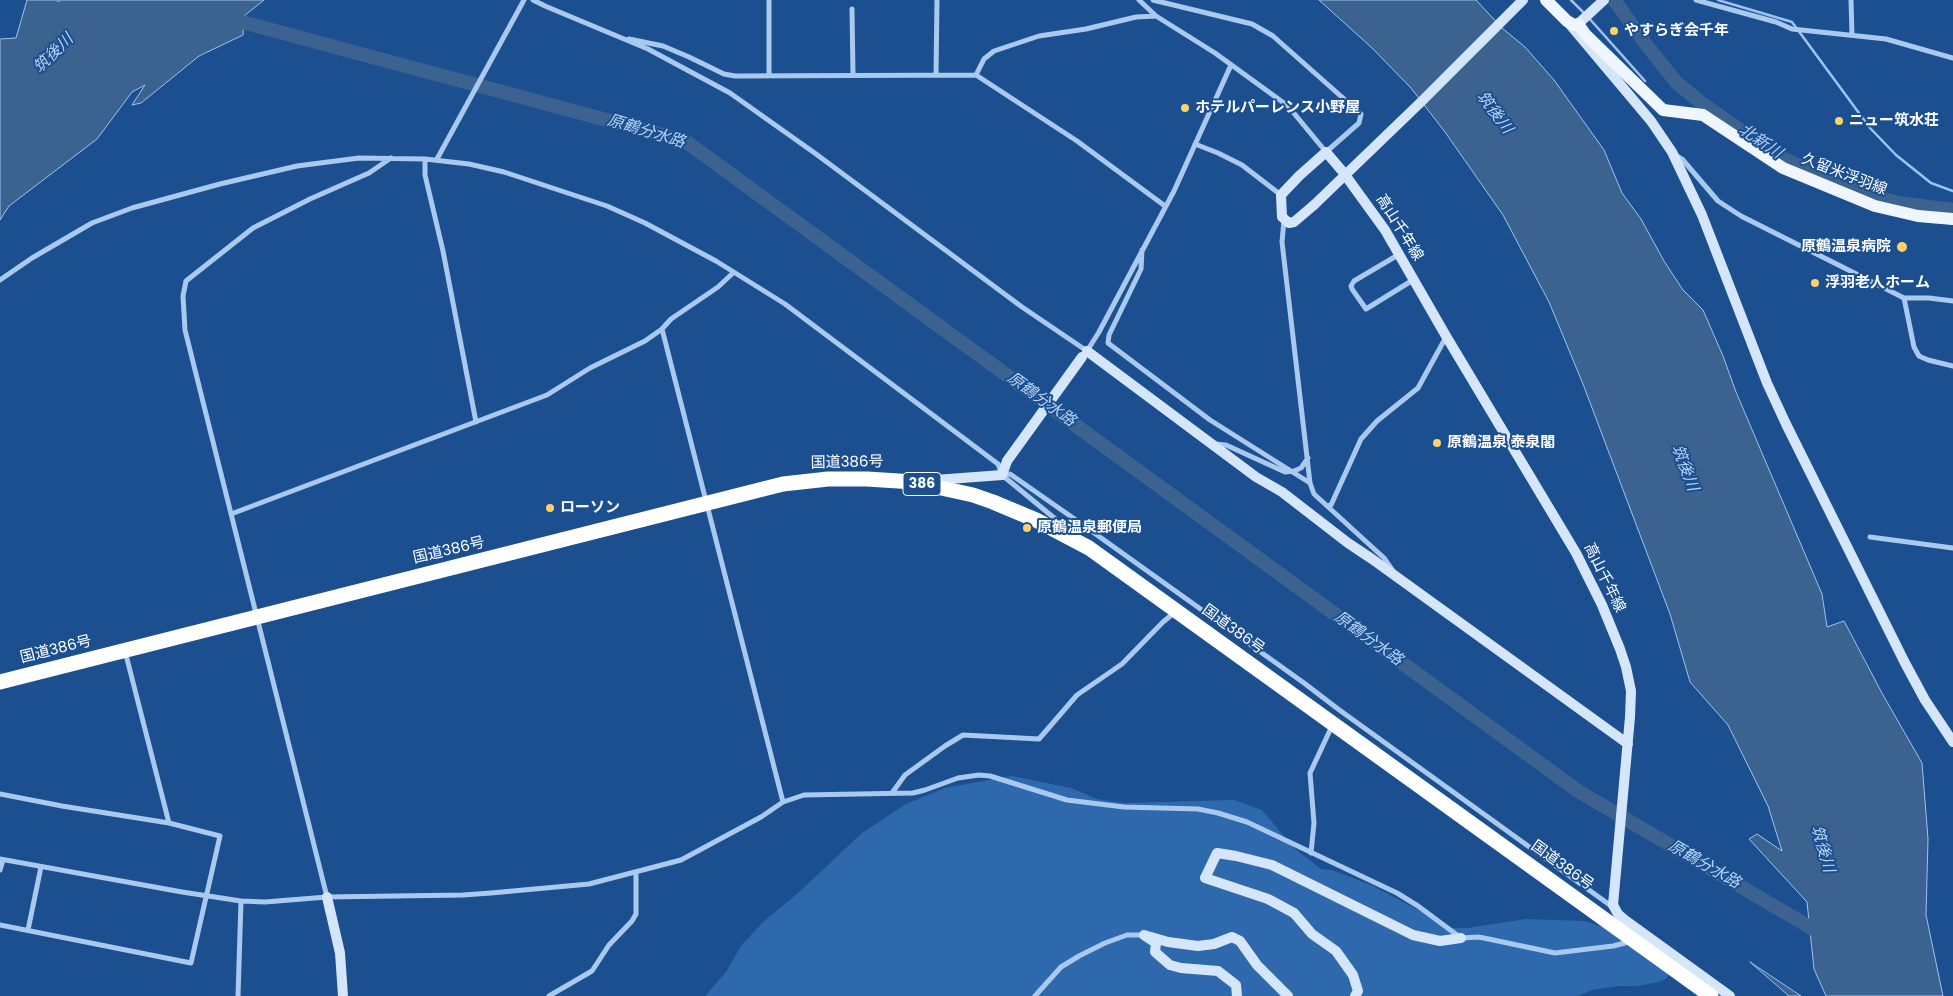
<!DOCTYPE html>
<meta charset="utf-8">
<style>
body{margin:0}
canvas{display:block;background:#1b4f8f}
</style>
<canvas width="1953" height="996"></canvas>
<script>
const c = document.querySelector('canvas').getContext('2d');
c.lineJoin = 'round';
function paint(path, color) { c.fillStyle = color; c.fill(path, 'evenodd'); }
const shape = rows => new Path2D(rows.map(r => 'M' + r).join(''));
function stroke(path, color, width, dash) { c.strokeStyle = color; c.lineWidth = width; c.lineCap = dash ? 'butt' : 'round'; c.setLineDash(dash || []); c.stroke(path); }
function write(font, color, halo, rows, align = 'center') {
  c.font = font + ' Poppins,"Noto Sans JP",sans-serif'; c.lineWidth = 4; c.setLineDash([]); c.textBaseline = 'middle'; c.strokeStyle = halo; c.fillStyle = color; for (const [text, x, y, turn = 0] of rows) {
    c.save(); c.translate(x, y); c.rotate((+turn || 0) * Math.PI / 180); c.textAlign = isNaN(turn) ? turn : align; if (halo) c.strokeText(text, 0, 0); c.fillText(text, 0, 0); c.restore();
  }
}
const green = shape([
 [1012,776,1071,788,1097,799,1123,803,1234,800,1262,810,1294,848,1321,869,1332,870,1373,886,1452,928,1468,928,1526,919,1584,921,1625,934,1671,970,1666,979,1659,982,1637,986,1619,986,1592,990,1578,996,705,996,726,972,741,946,763,922,797,894,862,833,906,804,945,788]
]);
const water = shape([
 [27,0,58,0,58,2,61,0,264,0,244,16,243,35,199,56,141,103,132,105,145,85,132,92,97,139,9,206,0,220,0,39,16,38,27,0],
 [1319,0,1476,0,1502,28,1525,47,1554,80,1604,150,1622,193,1641,219,1664,261,1683,290,1703,310,1723,356,1736,392,1822,594,1827,627,1844,621,1883,695,1922,763,1928,839,1926,915,1943,996,1826,996,1814,969,1807,902,1749,839,1757,834,1782,851,1768,806,1728,725,1690,682,1670,614,1583,384,1549,302,1503,215,1445,132,1411,88,1372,48,1319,0],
 [1750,962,1801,996,1789,996,1750,962]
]);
const stream = shape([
 [1571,0,1584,13],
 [1718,0,1792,22,1870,128,1896,155,1931,183,1953,191],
 [1588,17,1645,81]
]);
const river = shape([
 [1614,0,1645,43,1676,82,1700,102,1774,154,1827,179,1865,194,1898,203,1953,210],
 [227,18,685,141,1578,791,1825,936]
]);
const street = shape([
 [533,0,545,6,648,49,730,93,816,154,1022,307,1087,351],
 [769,0,769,76],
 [1139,0,1156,16,1215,53,1288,106,1326,152,1359,123,1361,114,1273,36,1252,24,1153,0],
 [1696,0,1776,22,1792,29,1886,39,1953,58],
 [1851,0,1852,34],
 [852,9,853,75],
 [629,39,663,46,689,57,724,74,735,76,976,75,1077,141,1165,206],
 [936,75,937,0],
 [976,75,984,59,994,51,1039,36,1086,29,1136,17,1156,16],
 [1195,144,1218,153,1242,165,1281,195],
 [1674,154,1682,159,1718,201,1741,216,1904,298,1929,298,1953,301],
 [425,159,425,175,443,251,476,422],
 [437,159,524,0],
 [1284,220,1282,242,1310,483,1314,494,1384,558,1393,571],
 [1142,250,1141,269,1109,335,1108,343,1210,420,1310,483],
 [1398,255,1354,281,1351,286,1352,289,1366,309,1413,280],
 [0,280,32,258,92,223,132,208,220,184,297,166,359,158,425,159,469,164,504,172,607,206,645,223,716,261,785,304,998,464,1002,475,1070,531],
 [1904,298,1914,347,1919,356,1928,360,1953,366],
 [662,329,783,802],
 [1087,351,1099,332,1174,191,1231,65],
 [1216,444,1226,445,1285,472,1294,471,1301,468,1308,458],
 [1002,475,1010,474,1076,520,1304,683,1338,709,1614,908],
 [1327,506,1331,505,1361,439,1377,421,1418,388,1446,337],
 [231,514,547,395,590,368,645,341,662,329,671,319,718,287,733,273],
 [1870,537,1953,548],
 [125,651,169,823],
 [892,793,905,775,945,746,963,735,1039,739,1077,695,1122,664,1163,622,1174,613],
 [0,794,62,806,169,823,220,836,191,963,0,925],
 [1311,853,1314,823,1310,773,1332,726],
 [0,859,182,892,241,901,265,902,327,897,463,895,491,893,589,884,681,860,761,817,783,802,804,795,913,793,925,790,958,778,979,775,990,776,1067,800,1124,807,1198,809,1218,813,1247,822,1397,893,1418,906,1461,938,1479,937,1555,953,1613,946,1625,943,1629,939],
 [0,870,3,860],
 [327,897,185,330,183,296,186,281,253,228,310,199,369,173,391,158],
 [28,930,41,867],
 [238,996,241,901],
 [549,996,592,971,609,945,632,921,636,914,636,872],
 [1035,996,1061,967,1079,956,1105,943,1127,935,1144,935]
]);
const secondary = shape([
 [1567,21,1651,121,1672,152,1702,215,1767,383,1786,424,1905,663,1925,700,1953,742],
 [1578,24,1604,0],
 [1314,205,1294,222,1289,223,1282,217,1281,195,1299,176,1326,152,1343,172,1385,230,1446,336,1576,553,1602,605,1620,649,1626,667,1631,691,1630,717,1613,905,1618,914,1625,920,1730,996],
 [1087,351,1256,477,1282,492,1348,543,1372,559,1628,744],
 [922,481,1002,475,1007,461,1082,357],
 [327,897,340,953,343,996],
 [1237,996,1236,985,1218,971,1181,968,1170,965,1155,952,1156,943,1144,935,1168,942,1198,946,1214,944,1232,937,1240,941,1257,965,1288,996],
 [1355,996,1358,991,1353,975,1336,951,1312,934,1294,913,1268,899,1205,878,1217,853,1236,856,1272,865,1413,935,1440,941,1461,938]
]);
const primary = shape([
 [1546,0,1567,21,1574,25,1578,24,1585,34,1663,110,1703,115,1783,168,1875,206,1918,216,1953,219]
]);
const highway = shape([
 [0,682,783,484,828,479,867,479,914,482,973,495,993,502,1036,520,1089,548,1711,996]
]);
const secondaryBridge = shape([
 [1314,205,1422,101,1523,0]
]);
const markers = [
 [1614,31,5,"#ffd166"],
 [1185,108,5,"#ffd166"],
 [1839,121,5,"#ffd166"],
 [1902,247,6,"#ffd166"],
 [1815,283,5,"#ffd166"],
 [1437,443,5,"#ffd166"],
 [550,508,5,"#ffd166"],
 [1027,528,5,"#ffd166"]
];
const shields = [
 [922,484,38]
];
const shieldNames = [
 ["386",922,484]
];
const poiNames = [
 ["やすらぎ会千年",1624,31],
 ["ホテルパーレンス小野屋",1195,108],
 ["ニュー筑水荘",1849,121],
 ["原鶴温泉病院",1891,247,"right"],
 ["浮羽老人ホーム",1825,283],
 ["原鶴温泉 泰泉閣",1447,443],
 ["ローソン",560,508],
 ["原鶴温泉郵便局",1037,528]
];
const streetNames = [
 ["久留米浮羽線",1844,175,21],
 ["高山千年線",1399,228,58],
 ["国道386号",847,463,-1],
 ["国道386号",449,551,-13],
 ["高山千年線",1604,578,64],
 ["国道386号",1233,630,36],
 ["国道386号",56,650,-14],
 ["国道386号",1562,866,36]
];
const waterNames = [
 ["筑後川",54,54,-45],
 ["筑後川",1494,113,53],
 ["原鶴分水路",646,132,17],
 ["北新川",1760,142,34],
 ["原鶴分水路",1041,400,36],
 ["筑後川",1684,468,69],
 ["原鶴分水路",1368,639,36],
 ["筑後川",1822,849,74],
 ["原鶴分水路",1704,865,30]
];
paint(green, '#2e69ad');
paint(water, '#3c6290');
stroke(water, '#9cc4f0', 1);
stroke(stream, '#9cc4f0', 2.5);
stroke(river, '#3c6290', 14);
stroke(street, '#a9c9ee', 5);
stroke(secondary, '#d6e6fa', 10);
stroke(primary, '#f0f6ff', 12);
stroke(highway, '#fff', 15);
stroke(secondaryBridge, '#d6e6fa', 10);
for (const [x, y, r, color] of markers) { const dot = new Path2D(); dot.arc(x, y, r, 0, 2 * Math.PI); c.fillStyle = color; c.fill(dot); stroke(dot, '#1b4f8f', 2); }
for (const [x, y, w] of shields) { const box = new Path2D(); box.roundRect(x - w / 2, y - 11.5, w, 23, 4); c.fillStyle = '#1b4f8f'; c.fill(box); stroke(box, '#fff', 1); }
write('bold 14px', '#fff', null, shieldNames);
write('bold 15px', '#fff', '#1b4f8f', poiNames, 'left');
write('15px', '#fff', '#1b4f8f', streetNames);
write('italic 16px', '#b5d3f5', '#1b4f8f', waterNames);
</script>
